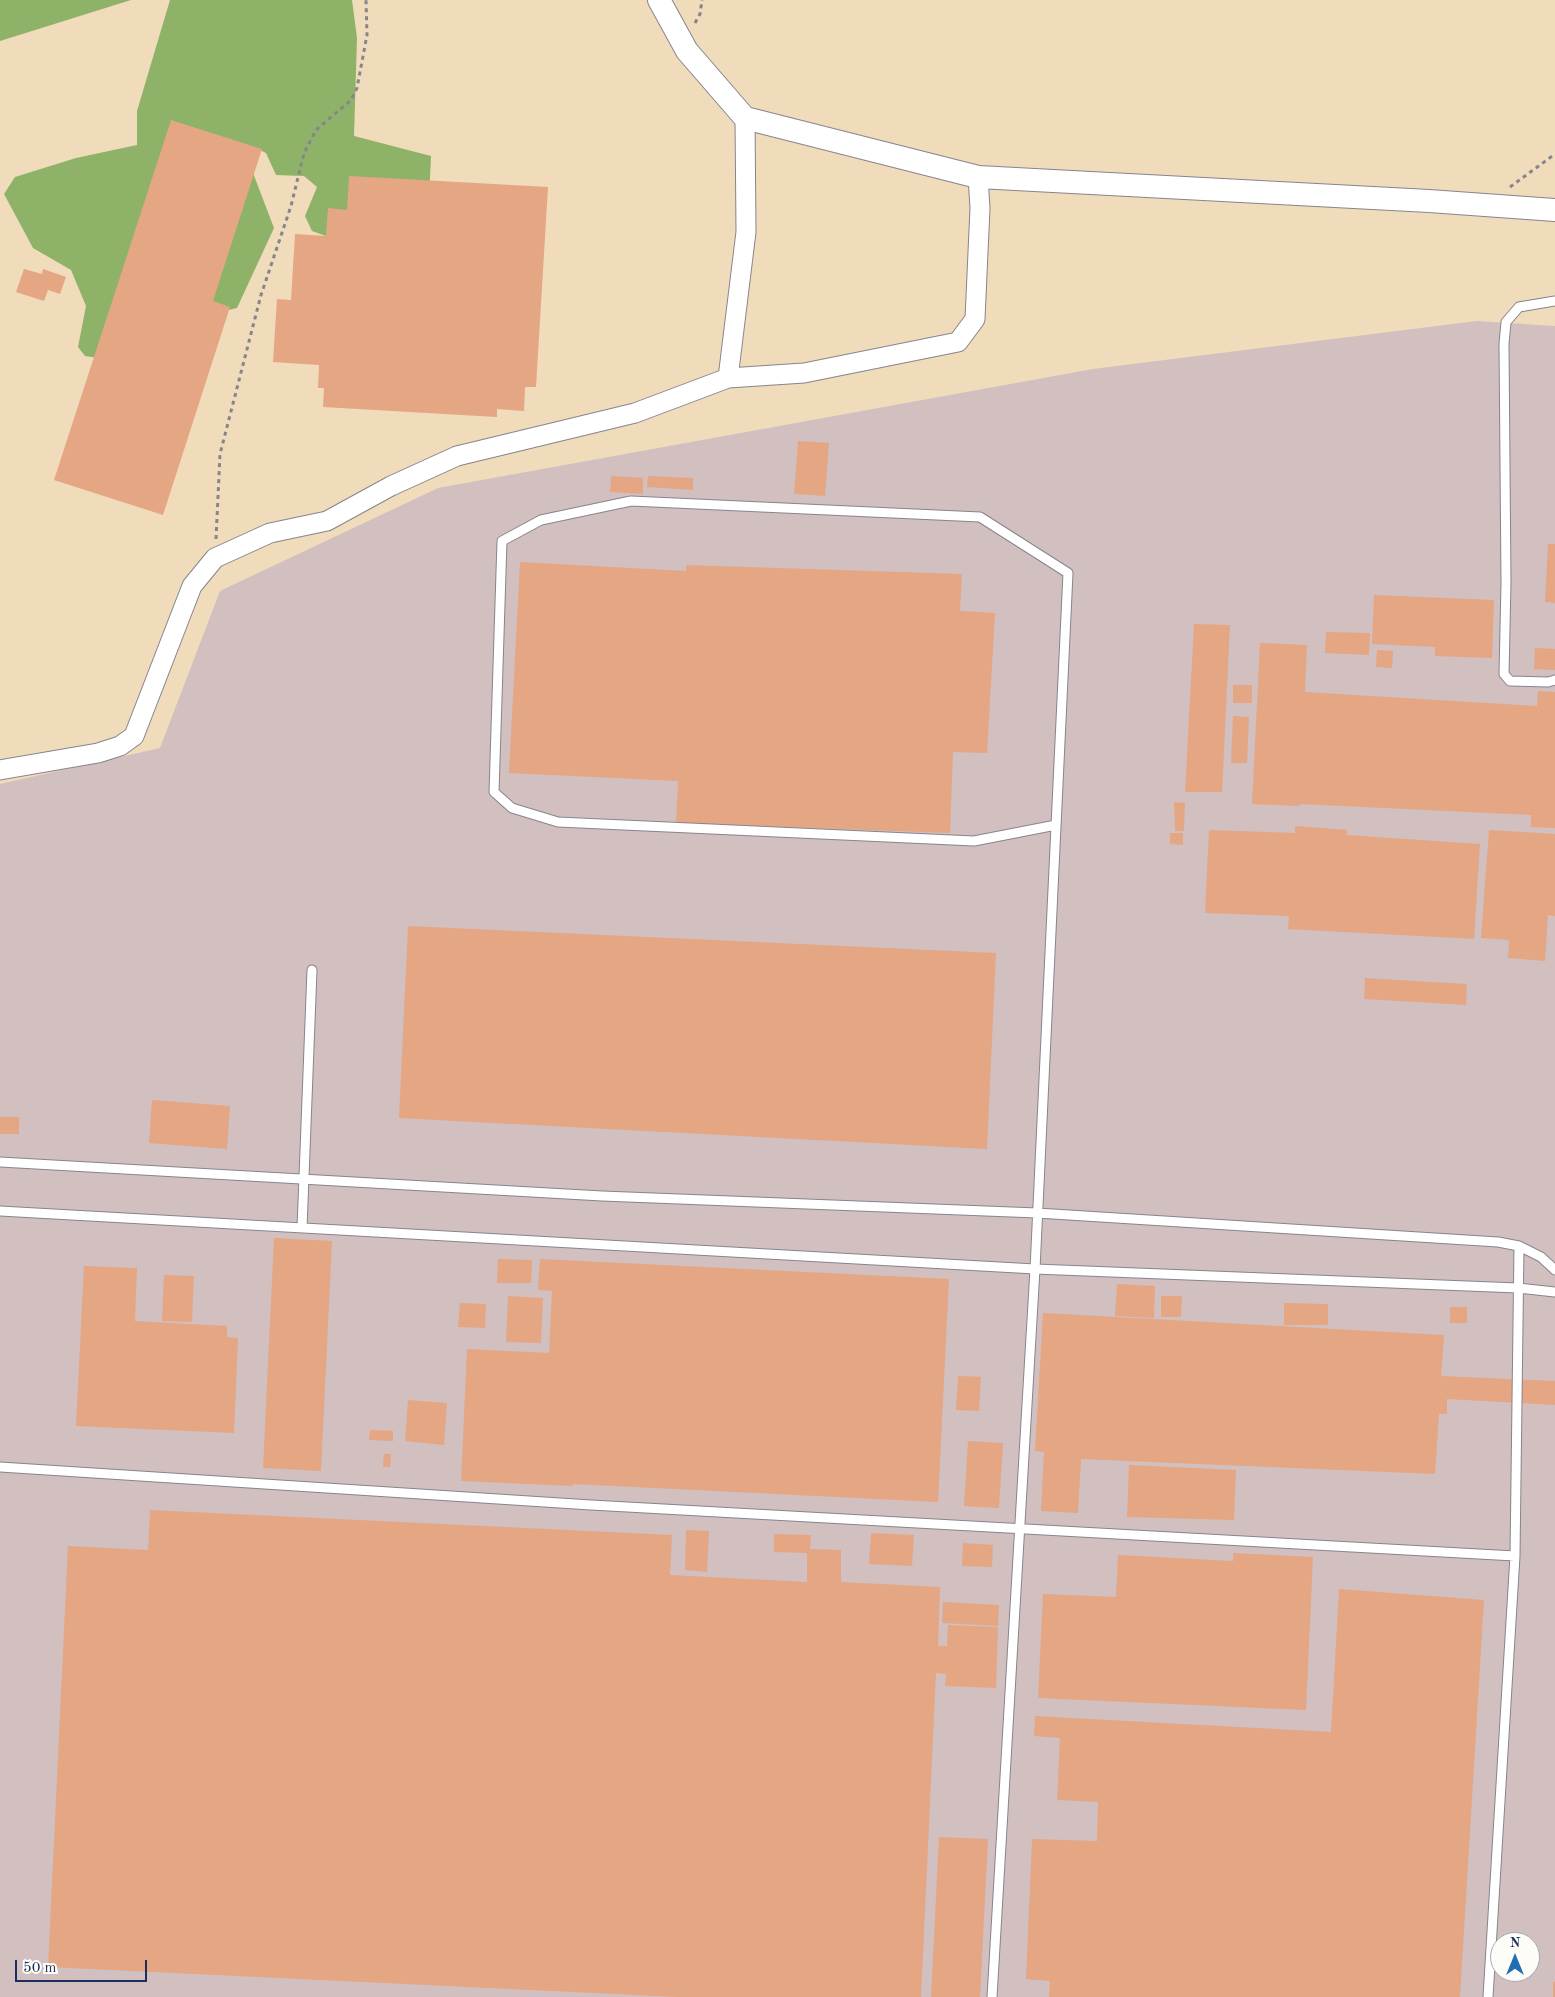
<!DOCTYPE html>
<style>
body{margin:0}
#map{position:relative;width:1555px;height:1997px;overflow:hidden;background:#f0dbba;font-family:"Old Standard TT",serif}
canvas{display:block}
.north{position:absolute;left:1490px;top:1932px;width:50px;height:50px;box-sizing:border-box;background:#fdfcf7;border:1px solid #a3aaba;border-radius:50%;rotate:0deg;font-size:14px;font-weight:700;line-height:20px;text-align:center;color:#1b2f5e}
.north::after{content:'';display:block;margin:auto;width:18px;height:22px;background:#1f6fb2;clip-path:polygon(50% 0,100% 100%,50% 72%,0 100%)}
.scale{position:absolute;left:15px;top:1960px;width:132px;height:22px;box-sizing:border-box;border:2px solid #1b2f5e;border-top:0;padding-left:6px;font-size:15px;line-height:18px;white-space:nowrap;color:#1b2f5e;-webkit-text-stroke:4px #fdfcf7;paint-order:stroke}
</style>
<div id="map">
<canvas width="1555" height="1997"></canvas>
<div class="north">N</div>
<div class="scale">50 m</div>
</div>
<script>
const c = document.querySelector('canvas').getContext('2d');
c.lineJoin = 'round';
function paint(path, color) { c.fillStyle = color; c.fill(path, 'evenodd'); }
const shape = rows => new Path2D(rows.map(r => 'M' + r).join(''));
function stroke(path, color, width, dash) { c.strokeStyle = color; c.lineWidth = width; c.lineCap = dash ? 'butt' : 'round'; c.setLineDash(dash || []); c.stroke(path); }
const industrial = shape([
 [1477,321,1555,326,1555,1997,0,1997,0,784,160,748,220,591,438,488,1093,369],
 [1500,1942,1530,1942,1530,1972,1500,1972]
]);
const forest = shape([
 [0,0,131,0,0,41],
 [170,0,352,0,357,38,354,136,431,156,429,200,326,236,312,231,305,216,317,187,304,176,276,175,266,153,254,147,248,160,274,228,237,308,202,316,98,358,85,356,78,347,86,306,71,270,33,248,4,194,15,177,76,158,137,145,137,111]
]);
const building = shape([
 [171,120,262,149,213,301,230,307,163,515,54,480],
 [349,176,548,187,536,387,525,387,524,411,497,409,497,417,323,407,324,388,318,388,319,365,273,362,277,299,291,300,295,234,326,236,328,208,347,210],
 [24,269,42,274,43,269,66,277,60,294,48,290,44,301,16,292],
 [798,441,829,443,825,496,794,494],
 [611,476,643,478,643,494,610,492],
 [648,476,693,478,693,490,647,487],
 [1548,544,1555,544,1555,603,1545,602],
 [520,562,686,571,686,565,962,574,960,611,995,613,987,753,953,752,950,833,676,823,678,781,509,773],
 [1374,595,1494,600,1492,658,1435,656,1435,647,1372,644],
 [1194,624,1230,625,1222,792,1185,792],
 [1326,632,1370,633,1369,655,1325,653],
 [1260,643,1307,645,1305,692,1537,706,1538,691,1555,692,1555,828,1531,827,1531,815,1300,804,1299,806,1252,804],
 [1535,648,1555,649,1555,670,1534,669],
 [1377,650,1393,651,1392,668,1376,667],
 [1233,685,1252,685,1252,703,1233,703],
 [1233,716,1249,717,1247,763,1231,763],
 [1174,802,1185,803,1184,831,1175,831],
 [1295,826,1347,830,1347,835,1480,844,1474,939,1288,929,1289,916,1205,913,1209,830,1295,833],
 [1489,830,1555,834,1555,916,1548,915,1545,961,1508,958,1509,940,1481,938],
 [1170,833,1183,833,1183,845,1170,844],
 [408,926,996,953,987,1149,399,1118],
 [1365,978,1467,984,1466,1005,1364,999],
 [152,1100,230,1106,227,1149,149,1143],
 [0,1117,19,1117,19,1134,0,1134],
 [274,1238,332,1241,321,1471,263,1468],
 [498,1259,532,1260,531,1283,497,1283],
 [540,1259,949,1279,938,1502,573,1484,573,1486,461,1481,467,1349,549,1353,552,1291,538,1290],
 [84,1266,137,1268,135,1321,227,1326,227,1337,238,1338,234,1433,76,1426],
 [164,1275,194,1276,192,1322,162,1321],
 [1117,1284,1155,1286,1154,1318,1115,1316],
 [508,1296,543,1298,541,1343,506,1342],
 [1161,1296,1182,1296,1181,1317,1161,1317],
 [460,1303,486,1304,485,1328,458,1327],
 [1284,1303,1328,1304,1328,1325,1284,1325],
 [1450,1307,1467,1307,1467,1323,1450,1323],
 [1043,1313,1444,1335,1441,1376,1555,1381,1555,1405,1447,1399,1447,1414,1439,1414,1435,1474,1081,1459,1078,1513,1041,1511,1044,1452,1035,1451],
 [958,1376,981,1377,979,1411,956,1410],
 [408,1400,447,1403,444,1445,405,1441],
 [370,1430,393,1431,393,1441,369,1440],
 [968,1441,1003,1443,999,1508,964,1506],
 [384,1454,391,1454,390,1467,383,1467],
 [1129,1465,1236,1470,1234,1520,1127,1517],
 [150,1510,672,1535,670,1575,807,1582,807,1553,774,1552,774,1534,811,1535,810,1549,841,1550,841,1582,940,1587,938,1646,947,1646,948,1625,998,1627,996,1688,945,1686,946,1674,936,1673,921,1997,678,1997,48,1967,68,1546,148,1550],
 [686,1530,709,1531,707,1572,685,1570],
 [871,1533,914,1535,912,1566,869,1564],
 [963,1543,993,1545,992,1567,962,1566],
 [1233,1553,1313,1557,1306,1710,1038,1698,1043,1594,1116,1597,1118,1555,1233,1561],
 [1339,1589,1484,1600,1460,1997,1049,1997,1050,1981,1026,1979,1032,1839,1097,1841,1098,1802,1057,1800,1060,1738,1034,1736,1035,1716,1331,1732],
 [943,1602,999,1605,998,1626,942,1623],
 [939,1837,988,1839,980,1997,931,1997],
 [1553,1982,1555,1982,1555,1997,1553,1997]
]);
const path = shape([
 [695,23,700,14,702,0],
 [1510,187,1555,154],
 [216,539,220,454,261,295,291,206,304,153,316,130,351,100,357,88,367,35,366,0]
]);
const service = shape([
 [1555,301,1519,307,1506,322,1504,344,1506,583,1504,674,1510,681,1548,682,1555,680],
 [0,1162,602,1196,1037,1213,1498,1242,1519,1246,1541,1257,1555,1270],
 [0,1211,1035,1269,1518,1288,1555,1292],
 [302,1228,312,970],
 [0,1467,591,1505,1515,1556],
 [992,1997,1035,1269,1068,573,980,517,631,501,541,520,502,541,494,792,512,808,558,822,974,841,1056,825],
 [1488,1997,1515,1556,1519,1246]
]);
const minor = shape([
 [728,378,746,232,745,118],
 [0,770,98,753,120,746,134,736,192,586,215,558,270,533,327,521,391,486,457,456,635,413,728,378,804,373,958,342,975,319,980,208,978,177]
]);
const tertiary = shape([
 [659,0,687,51,745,118,978,177,1429,201,1555,210]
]);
paint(industrial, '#d2bfc0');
paint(forest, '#8eb267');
paint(building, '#e4a683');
stroke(service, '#86858c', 11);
stroke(minor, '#86858c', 21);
stroke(tertiary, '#86858c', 24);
stroke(path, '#86858c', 3, [4, 4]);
stroke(service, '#fff', 9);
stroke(minor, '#fff', 19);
stroke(tertiary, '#fff', 22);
</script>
